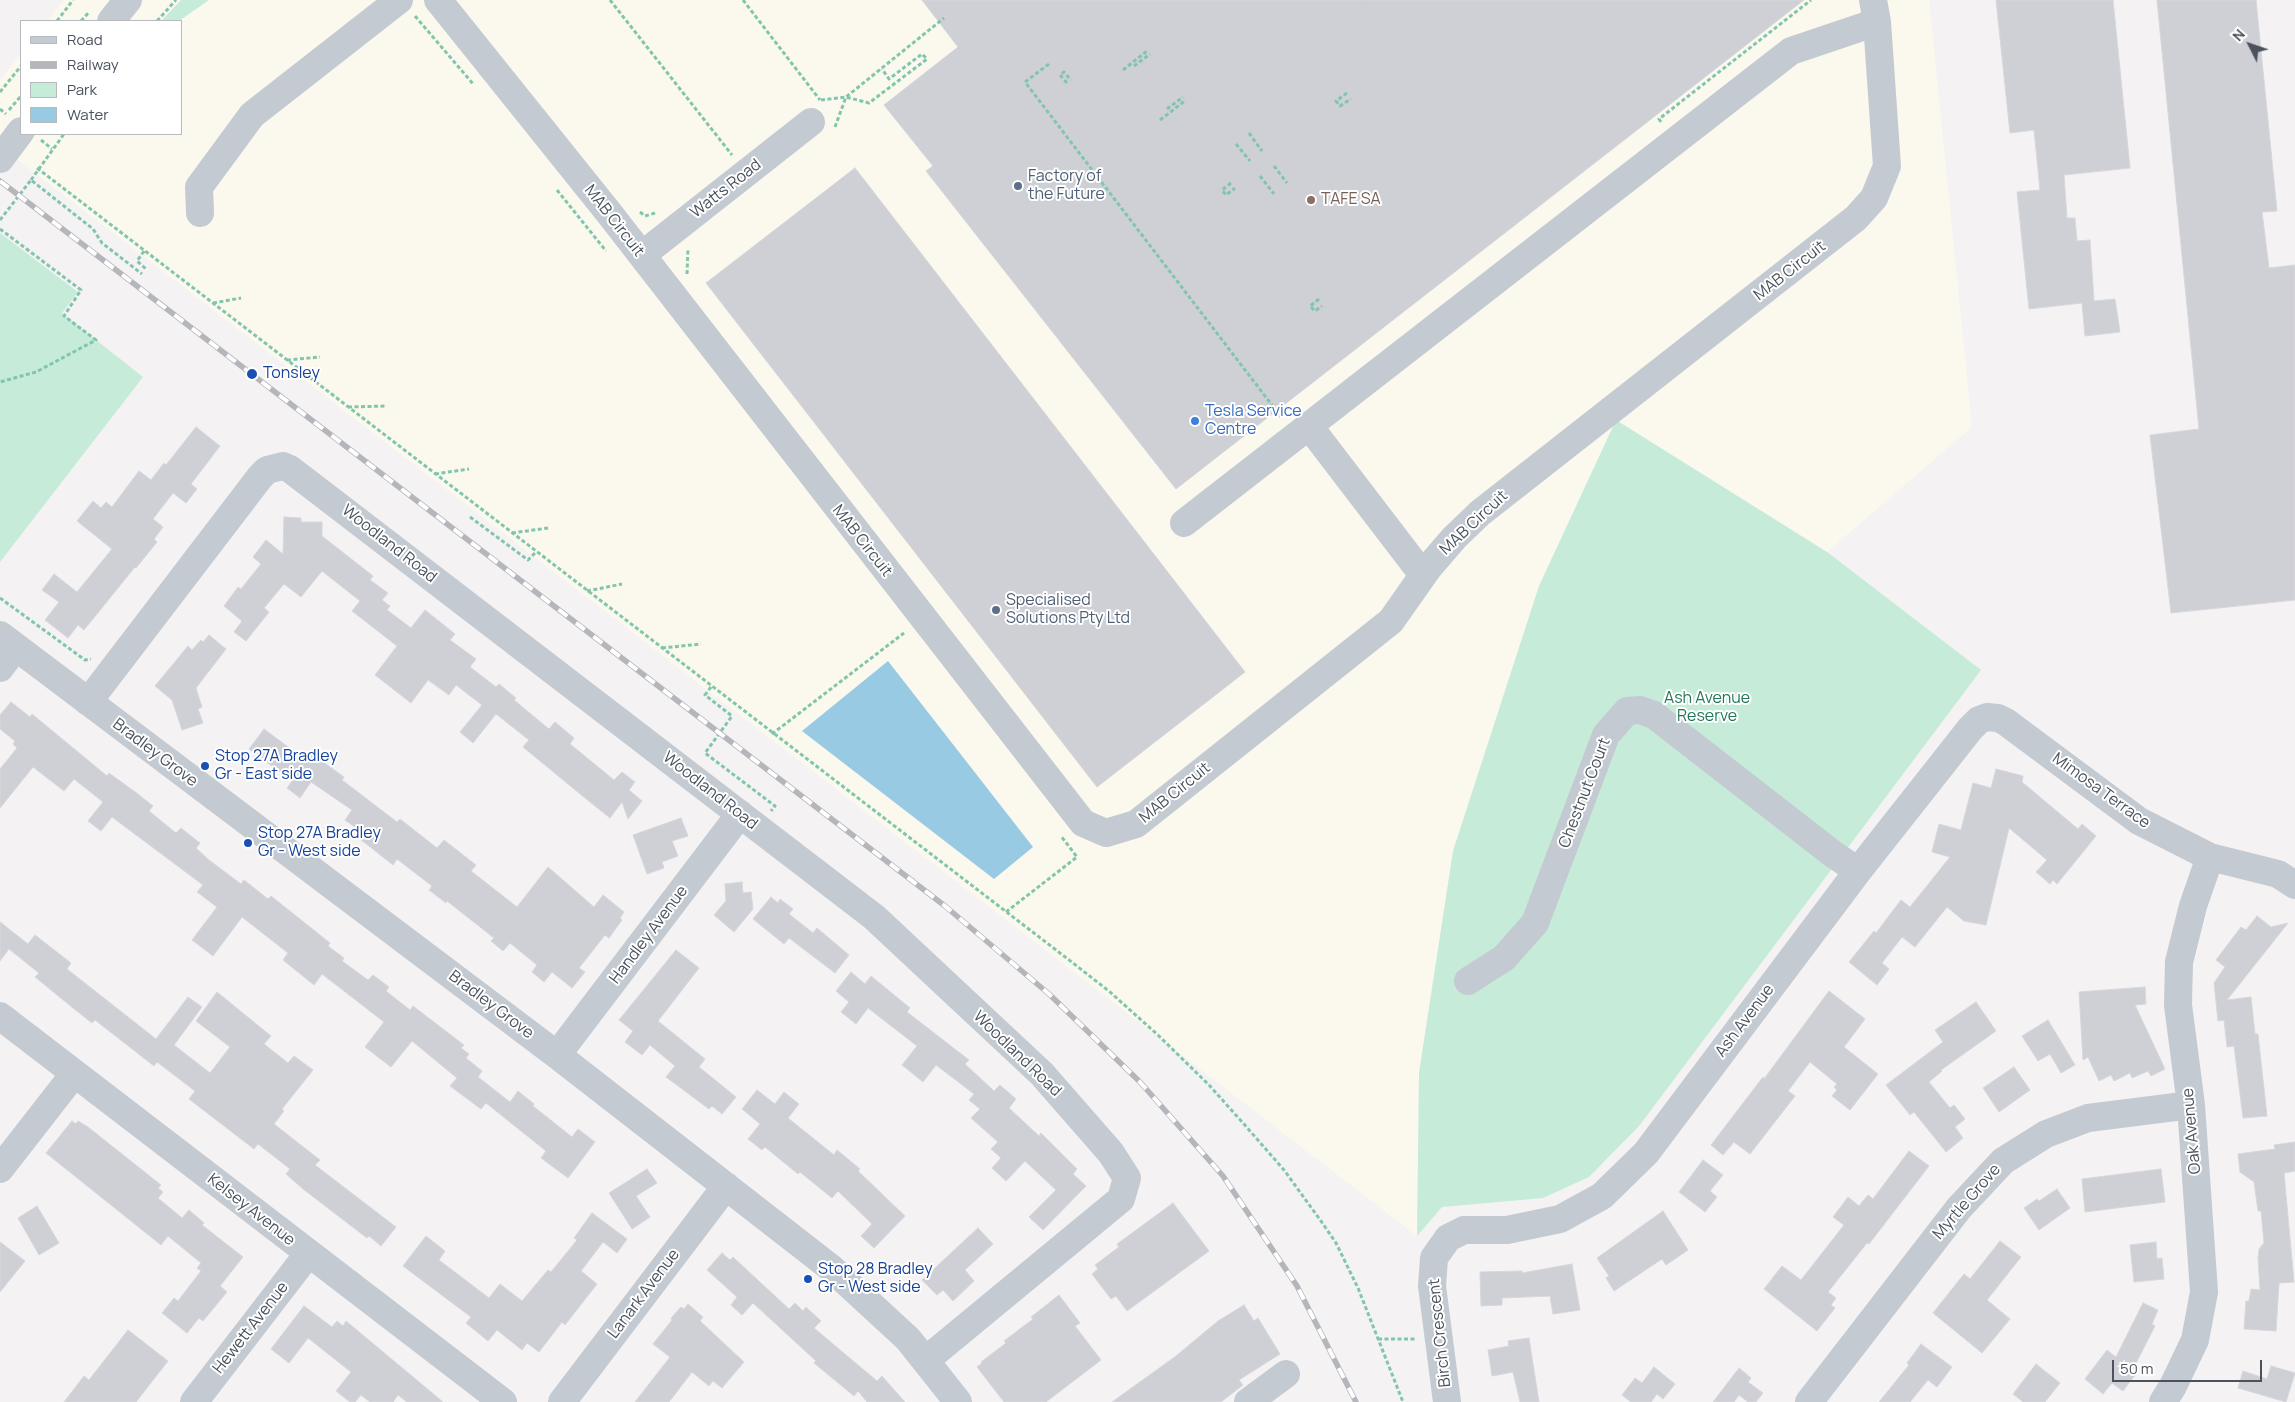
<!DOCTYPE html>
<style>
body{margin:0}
#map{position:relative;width:2295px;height:1402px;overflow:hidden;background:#f4f2f2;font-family:Manrope,sans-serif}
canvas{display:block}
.legend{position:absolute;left:20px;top:20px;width:162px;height:115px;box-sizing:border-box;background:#fff;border:1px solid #b7babe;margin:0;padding:6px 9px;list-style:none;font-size:15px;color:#4b525d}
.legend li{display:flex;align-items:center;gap:10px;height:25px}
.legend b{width:25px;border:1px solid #b7babe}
.north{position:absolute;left:2225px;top:20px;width:50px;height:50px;-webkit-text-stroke:4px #fff;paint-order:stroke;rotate:311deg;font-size:14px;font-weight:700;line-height:20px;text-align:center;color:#4b525d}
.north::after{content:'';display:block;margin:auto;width:18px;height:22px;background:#4b525d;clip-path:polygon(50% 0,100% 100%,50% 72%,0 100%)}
.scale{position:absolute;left:2112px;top:1360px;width:150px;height:22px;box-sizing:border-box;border:2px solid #4b525d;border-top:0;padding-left:6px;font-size:15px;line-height:18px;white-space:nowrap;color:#4b525d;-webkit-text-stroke:4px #fff;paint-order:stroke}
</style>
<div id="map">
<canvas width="2295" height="1402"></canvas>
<ul class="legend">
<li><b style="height:6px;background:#c4cad1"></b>Road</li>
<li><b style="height:6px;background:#b5b6bb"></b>Railway</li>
<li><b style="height:14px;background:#c6ebd9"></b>Park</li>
<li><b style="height:14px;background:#99cae3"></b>Water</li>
</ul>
<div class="north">N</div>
<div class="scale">50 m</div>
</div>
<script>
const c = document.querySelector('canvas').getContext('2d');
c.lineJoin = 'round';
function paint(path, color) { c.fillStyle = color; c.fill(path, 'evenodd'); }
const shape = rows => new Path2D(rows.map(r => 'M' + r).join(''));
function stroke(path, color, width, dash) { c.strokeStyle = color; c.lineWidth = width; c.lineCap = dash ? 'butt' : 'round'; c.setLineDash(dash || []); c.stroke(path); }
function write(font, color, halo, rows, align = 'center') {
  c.font = font + ' Manrope,sans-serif'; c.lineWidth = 4; c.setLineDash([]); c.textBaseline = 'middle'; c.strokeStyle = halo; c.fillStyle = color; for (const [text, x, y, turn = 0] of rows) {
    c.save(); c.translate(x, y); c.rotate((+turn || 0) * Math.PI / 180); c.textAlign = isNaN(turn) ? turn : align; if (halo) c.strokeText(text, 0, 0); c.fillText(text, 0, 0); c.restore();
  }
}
const commercial = shape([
 [64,0,1929,0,1972,427,1827,552,1616,420,1539,586,1453,851,1419,1073,1417,1236,0,146,0,80,21,53,21,134,181,134,181,21,47,21]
]);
const green = shape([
 [181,0,209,0,179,21,161,21],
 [0,233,78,292,62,313,143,377,0,562],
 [1616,420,1827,552,1981,670,1639,1126,1589,1177,1543,1198,1442,1207,1417,1236,1419,1073,1453,851,1539,586]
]);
const water = shape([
 [888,661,1033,847,994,879,802,731]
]);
const building = shape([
 [922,0,1804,0,1176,489,926,171,933,166,884,105,958,47,922,0],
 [1996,0,2113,0,2130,168,2064,175,2067,218,2075,218,2077,241,2090,240,2094,301,2115,299,2120,332,2085,336,2082,303,2029,309,2017,192,2040,190,2034,130,2010,133,1996,0],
 [2157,0,2256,0,2277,211,2262,212,2269,268,2295,265,2295,600,2171,613,2150,435,2199,429,2157,0],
 [855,168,1245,672,1097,787,706,283,855,168],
 [196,427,220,446,191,484,197,489,186,503,173,493,153,519,163,527,154,539,157,542,136,568,135,567,84,630,78,625,68,638,45,620,59,602,42,590,54,574,77,592,112,549,77,521,93,501,101,508,106,502,112,507,139,471,151,480,164,463,166,465,196,427],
 [284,517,301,518,301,522,322,522,322,536,373,576,370,580,388,593,382,600,390,606,387,610,411,628,425,610,455,634,450,640,476,659,470,667,496,687,499,684,516,698,514,700,549,729,555,722,574,738,570,744,614,780,622,772,635,782,629,790,642,801,628,819,622,802,610,818,585,798,523,747,529,740,496,714,473,743,460,732,482,705,456,685,449,695,428,680,411,703,375,675,397,646,352,611,360,601,322,571,301,597,284,584,264,608,269,612,246,641,234,632,242,621,224,606,238,587,241,589,261,564,253,557,266,540,283,554,284,517],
 [209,635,226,649,196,688,202,707,198,709,203,723,182,730,172,700,155,686,188,646,192,650,201,640,203,642,209,635],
 [11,702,30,717,32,714,107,776,109,773,138,794,153,806,149,811,176,833,181,828,200,843,196,848,209,860,241,884,244,880,268,899,271,896,330,943,328,946,344,958,342,961,368,980,373,975,389,987,386,991,410,1010,413,1006,464,1045,461,1048,469,1054,466,1058,482,1071,478,1077,510,1102,518,1091,534,1104,533,1106,572,1137,578,1129,595,1142,568,1178,541,1158,546,1151,486,1103,481,1109,450,1086,457,1078,412,1041,391,1067,365,1047,384,1022,322,974,314,985,283,960,288,953,242,917,213,956,192,940,217,907,197,892,203,885,112,817,101,831,88,821,103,802,74,779,64,791,33,767,0,808,0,769,17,748,13,744,15,741,0,729,0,715,11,702],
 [264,729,307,761,312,754,344,777,342,780,397,822,400,819,437,848,444,840,476,865,471,871,517,907,548,867,594,907,603,895,624,912,620,918,622,920,609,938,605,935,579,968,585,972,572,988,552,972,544,982,532,972,537,965,510,943,503,951,491,941,494,938,447,901,446,903,429,890,432,886,397,859,393,865,355,835,359,830,345,820,352,810,311,782,300,798,287,788,292,781,249,749,264,729],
 [1996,769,2023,776,2022,782,2078,829,2082,824,2096,836,2057,884,2053,880,2050,884,2036,872,2047,860,2009,828,1986,925,1964,921,1947,907,1915,947,1902,937,1882,963,1889,969,1877,985,1849,962,1874,931,1876,933,1901,900,1910,907,1950,857,1932,852,1939,824,1961,830,1973,783,1991,788,1996,769],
 [681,818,688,836,672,841,678,856,662,862,664,868,647,874,633,835,681,818],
 [742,882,743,893,751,892,753,909,734,932,714,915,726,901,725,884,742,882],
 [771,897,778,903,780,899,793,909,789,914,813,933,817,928,849,955,835,973,789,938,784,944,753,919,771,897],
 [2257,916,2271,927,2288,923,2227,1000,2251,997,2255,1034,2258,1034,2267,1116,2243,1118,2234,1046,2227,1047,2224,1020,2218,1021,2214,983,2225,967,2216,960,2241,927,2246,930,2257,916],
 [0,922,28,944,35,935,71,963,67,969,156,1039,188,997,202,1007,174,1045,210,1073,230,1047,196,1021,217,992,271,1036,264,1044,288,1063,294,1056,313,1070,282,1109,284,1111,274,1124,320,1160,315,1165,396,1227,381,1246,369,1236,367,1238,303,1189,286,1174,290,1169,258,1144,254,1149,189,1099,195,1091,157,1062,154,1066,95,1020,92,1023,73,1008,35,977,39,973,9,949,0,961,0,922],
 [676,950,699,968,658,1021,705,1059,699,1067,736,1097,722,1114,712,1106,709,1109,666,1077,675,1066,650,1045,642,1055,625,1042,633,1031,619,1020,676,950],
 [851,972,865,984,871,976,910,1008,907,1012,969,1060,965,1064,994,1091,1000,1085,1016,1099,1009,1108,1039,1136,1041,1133,1077,1169,1073,1174,1086,1186,1043,1230,1029,1217,1056,1190,1025,1161,1006,1181,992,1168,1001,1158,991,1149,998,1142,971,1118,980,1109,969,1100,974,1094,936,1065,923,1082,902,1065,917,1046,868,1008,856,1024,841,1012,849,1002,836,991,851,972],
 [2145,987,2146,1004,2135,1005,2165,1069,2151,1076,2148,1071,2132,1078,2130,1073,2114,1081,2111,1075,2099,1081,2088,1057,2083,1060,2079,992,2145,987],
 [1829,991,1865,1019,1844,1047,1878,1074,1850,1110,1832,1096,1837,1090,1834,1087,1837,1084,1810,1062,1788,1091,1795,1096,1750,1154,1734,1142,1723,1155,1711,1145,1763,1077,1764,1079,1829,991],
 [1976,1002,1996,1031,1941,1070,1942,1071,1929,1082,1950,1108,1954,1105,1965,1119,1955,1127,1963,1138,1946,1152,1914,1112,1910,1115,1886,1085,1943,1042,1935,1030,1976,1002],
 [2048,1020,2075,1065,2061,1073,2050,1054,2038,1061,2022,1036,2048,1020],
 [2014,1067,2030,1090,1999,1112,1983,1088,2014,1067],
 [757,1090,775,1104,784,1092,799,1104,788,1118,834,1155,837,1150,860,1169,858,1171,905,1216,874,1248,861,1236,872,1224,838,1191,832,1198,800,1172,798,1174,765,1147,762,1150,748,1139,760,1124,742,1109,757,1090],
 [72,1121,76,1124,78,1121,88,1127,161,1185,158,1188,163,1192,158,1198,182,1218,189,1210,204,1223,202,1225,243,1257,220,1286,227,1292,203,1321,199,1318,187,1333,162,1313,174,1298,178,1301,201,1271,197,1268,201,1263,168,1236,161,1245,46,1153,72,1121],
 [2295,1142,2295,1171,2284,1173,2294,1282,2279,1283,2276,1331,2244,1329,2246,1301,2249,1301,2251,1289,2260,1290,2258,1258,2259,1249,2264,1243,2261,1211,2258,1211,2254,1182,2240,1172,2238,1154,2275,1149,2274,1145,2295,1142],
 [1909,1151,1929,1166,1869,1244,1867,1243,1828,1292,1836,1298,1831,1305,1835,1308,1817,1331,1764,1289,1782,1266,1801,1280,1844,1225,1833,1217,1848,1197,1859,1206,1868,1195,1873,1199,1909,1151],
 [1703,1160,1723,1175,1710,1191,1717,1197,1705,1212,1679,1192,1703,1160],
 [647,1169,657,1183,636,1196,650,1217,632,1229,609,1193,647,1169],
 [2161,1169,2165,1202,2085,1212,2082,1179,2161,1169],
 [2057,1189,2070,1208,2039,1230,2024,1208,2037,1199,2039,1201,2057,1189],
 [1173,1203,1209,1251,1127,1311,1116,1296,1111,1299,1092,1274,1098,1269,1095,1265,1119,1247,1117,1244,1173,1203],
 [37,1206,59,1243,39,1255,18,1218,37,1206],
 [1663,1211,1688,1250,1666,1265,1662,1259,1614,1291,1606,1278,1609,1276,1597,1258,1663,1211],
 [592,1213,627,1239,617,1253,603,1242,581,1271,597,1284,565,1325,562,1322,539,1352,527,1343,522,1350,497,1330,488,1341,466,1323,471,1317,403,1266,426,1236,445,1251,439,1260,489,1298,500,1284,522,1301,548,1270,551,1272,577,1240,574,1238,592,1213],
 [978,1228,993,1244,965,1270,974,1281,953,1301,943,1290,937,1295,922,1280,978,1228],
 [2000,1241,2021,1257,1987,1300,2010,1319,1982,1353,1933,1313,1964,1274,1970,1279,2000,1241],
 [0,1242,25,1261,0,1292,0,1242],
 [2156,1242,2157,1259,2162,1258,2164,1279,2134,1282,2130,1245,2156,1242],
 [722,1253,730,1260,733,1257,789,1309,795,1303,803,1311,806,1307,821,1321,814,1328,877,1381,882,1376,905,1402,867,1402,858,1391,854,1396,814,1363,816,1361,753,1303,742,1315,731,1305,737,1297,707,1270,722,1253],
 [1572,1264,1580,1310,1553,1314,1550,1296,1502,1298,1502,1305,1481,1306,1480,1272,1522,1271,1522,1273,1572,1264],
 [1059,1295,1080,1323,1075,1326,1101,1360,1046,1402,1004,1402,977,1367,982,1363,981,1362,1006,1343,1004,1341,1033,1319,1031,1317,1059,1295],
 [2143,1303,2158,1310,2152,1324,2155,1326,2132,1371,2136,1374,2123,1391,2112,1383,2103,1394,2085,1379,2107,1350,2116,1357,2143,1303],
 [688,1304,703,1317,700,1321,744,1362,722,1388,713,1381,709,1386,692,1372,669,1402,635,1402,670,1357,653,1344,672,1320,671,1318,681,1307,684,1309,688,1304],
 [1244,1305,1254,1321,1258,1318,1280,1354,1239,1380,1243,1385,1221,1402,1112,1402,1176,1356,1218,1321,1244,1305],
 [304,1306,332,1327,337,1321,343,1326,346,1321,443,1402,407,1402,398,1395,393,1402,370,1402,361,1395,355,1402,350,1402,336,1391,351,1372,308,1338,289,1363,271,1349,304,1306],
 [128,1330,168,1361,136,1402,64,1402,84,1376,89,1380,128,1330],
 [1529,1338,1539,1402,1520,1402,1513,1372,1492,1376,1488,1350,1509,1346,1508,1341,1529,1338],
 [1921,1344,1952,1367,1937,1387,1928,1380,1910,1402,1879,1402,1909,1365,1907,1363,1921,1344],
 [2036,1364,2060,1383,2045,1402,2023,1402,2013,1394,2036,1364],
 [2271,1366,2295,1373,2286,1402,2238,1388,2243,1371,2267,1379,2271,1366],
 [1654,1367,1675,1384,1663,1399,1657,1394,1651,1402,1631,1402,1622,1395,1635,1378,1642,1383,1654,1367],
 [1739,1368,1751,1378,1748,1382,1763,1393,1756,1402,1748,1402,1739,1395,1734,1402,1713,1402,1739,1368]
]);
const path = shape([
 [610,0,732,155],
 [743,0,820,100],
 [415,16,474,85],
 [57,21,73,0],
 [81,21,89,12],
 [157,21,176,0],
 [1049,64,1025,82,1281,417],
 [1134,66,1150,54],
 [1123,70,1147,51],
 [1067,83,1060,75,1064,72,1071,80],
 [0,92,21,66],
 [1347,93,1336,101,1340,106,1351,99],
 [821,100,846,97,869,103,927,59,922,54,889,79,882,69],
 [0,109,6,114],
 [1167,109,1183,97],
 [9,110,21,96],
 [1160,120,1186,100],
 [1661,122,1659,119,1811,0],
 [835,127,846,97,944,18],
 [1249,133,1262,151],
 [41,140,52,149],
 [1236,144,1250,161],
 [1274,166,1287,183],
 [37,168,1073,963,1110,992,1159,1036,1209,1085,1243,1123,1284,1170,1321,1221,1336,1243,1358,1288,1403,1402],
 [1260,176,1274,194],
 [31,180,64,134],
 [1231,183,1222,190,1226,195,1235,188],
 [557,190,606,251],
 [640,212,645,216,655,213],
 [0,220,31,180,93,229,102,243,142,274],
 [0,229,81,290,64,316,96,340,36,372,0,382],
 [144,251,137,261,146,269],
 [687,274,688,248],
 [1319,299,1310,306,1315,311,1322,306],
 [213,303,241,298],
 [287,360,320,357],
 [348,407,386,406],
 [435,474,469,469],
 [470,517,528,560,536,552],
 [512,533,548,528],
 [587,591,622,584],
 [0,598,85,660,91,659],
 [662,648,701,644],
 [711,687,705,695,732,716,705,753,775,806,771,811],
 [772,734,904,633],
 [1006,912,1077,857,1061,836],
 [1378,1339,1415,1339]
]);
const minor = shape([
 [438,0,609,213,1083,823,1106,833,1136,824,1391,621,1429,567,1454,538,1480,513,1856,218,1874,198,1887,166,1877,22,1873,0],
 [111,21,128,0],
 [0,159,21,131],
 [200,213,199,187,252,115,399,0],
 [642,255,811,122],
 [1309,426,1423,575],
 [1184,523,1791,51,1877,22],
 [0,635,557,1055,831,1268,908,1339,958,1402],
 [0,668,16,647],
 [88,702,260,477,267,470,283,466,290,469,874,917,1042,1074,1111,1153,1127,1178,1121,1199,926,1360],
 [1468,981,1504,958,1535,923,1606,735,1627,711,1640,710,1654,715,1833,854,1858,871],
 [0,1016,503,1402],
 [557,1055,740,814],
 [0,1169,74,1074],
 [194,1402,308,1254],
 [562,1402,726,1186],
 [1248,1402,1286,1374],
 [1447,1402,1432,1286,1434,1258,1448,1238,1464,1230,1507,1230,1560,1219,1602,1196,1646,1153,1858,871,1970,729,1979,720,1987,717,1998,718,2006,722,2139,821,2210,857,2278,874,2295,885],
 [1809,1402,1959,1208,2003,1161,2046,1134,2088,1118,2191,1105],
 [2163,1402,2173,1386,2195,1340,2204,1292,2191,1105,2178,1005,2179,962,2193,906,2210,857]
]);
const rail = shape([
 [0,181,945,906,1049,994,1140,1082,1223,1176,1297,1286,1356,1402]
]);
const markers = [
 [1018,186,5,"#5c6f8a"],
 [1311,200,5,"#8d6e63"],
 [252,374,6,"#1a4fb4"],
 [1195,421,5,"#3f7fe0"],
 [996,610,5,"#5c6f8a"],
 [205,766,5,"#1a4fb4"],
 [248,843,5,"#1a4fb4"],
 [808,1279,5,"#1a4fb4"]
];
const serviceNames = [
 ["Factory of",1028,177],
 ["the Future",1028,195],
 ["Specialised",1006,601],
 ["Solutions Pty Ltd",1006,619]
];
const streetNames = [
 ["Watts Road",726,189,-38],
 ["MAB Circuit",614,221,52],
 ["MAB Circuit",1790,271,-38],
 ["MAB Circuit",1474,523,-43],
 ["MAB Circuit",862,541,52],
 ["Woodland Road",389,544,38],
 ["Bradley Grove",155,753,37],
 ["Woodland Road",710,791,38],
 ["Mimosa Terrace",2101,791,36],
 ["MAB Circuit",1175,793,-39],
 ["Chestnut Court",1585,793,-69],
 ["Handley Avenue",649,935,-53],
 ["Bradley Grove",491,1005,37],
 ["Ash Avenue",1745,1021,-53],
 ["Woodland Road",1017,1054,44],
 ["Oak Avenue",2192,1131,-95],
 ["Myrtle Grove",1967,1202,-49],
 ["Kelsey Avenue",251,1210,38],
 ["Lanark Avenue",644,1294,-53],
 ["Hewett Avenue",251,1328,-52],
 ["Birch Crescent",1440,1333,-96]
];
const educationNames = [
 ["TAFE SA",1321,200]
];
const transitNames = [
 ["Tonsley",263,374],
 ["Stop 27A Bradley",215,757],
 ["Gr - East side",215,775],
 ["Stop 27A Bradley",258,834],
 ["Gr - West side",258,852],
 ["Stop 28 Bradley",818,1270],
 ["Gr - West side",818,1288]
];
const shopNames = [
 ["Tesla Service",1205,412],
 ["Centre",1205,430]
];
const parkNames = [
 ["Ash Avenue",1707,699],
 ["Reserve",1707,717]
];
paint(commercial, '#fbf9ee');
paint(green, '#c6ebd9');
paint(water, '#99cae3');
paint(building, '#cfd0d5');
stroke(building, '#d6d7dc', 1);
stroke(path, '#82c5ad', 3, [4, 2.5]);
stroke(minor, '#c4cad1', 28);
stroke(rail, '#b5b6bb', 5.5);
stroke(rail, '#fff', 4, [11]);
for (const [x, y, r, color] of markers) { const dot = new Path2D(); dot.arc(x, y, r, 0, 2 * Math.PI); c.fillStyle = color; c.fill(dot); stroke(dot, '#fff', 2); }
write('16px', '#4e5e75', '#fff', serviceNames, 'left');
write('16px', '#4b525d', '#fff', streetNames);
write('16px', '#785e54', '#fff', educationNames, 'left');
write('16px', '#164399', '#fff', transitNames, 'left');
write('16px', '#366cbe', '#fff', shopNames, 'left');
write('16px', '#237758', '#fff', parkNames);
</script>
